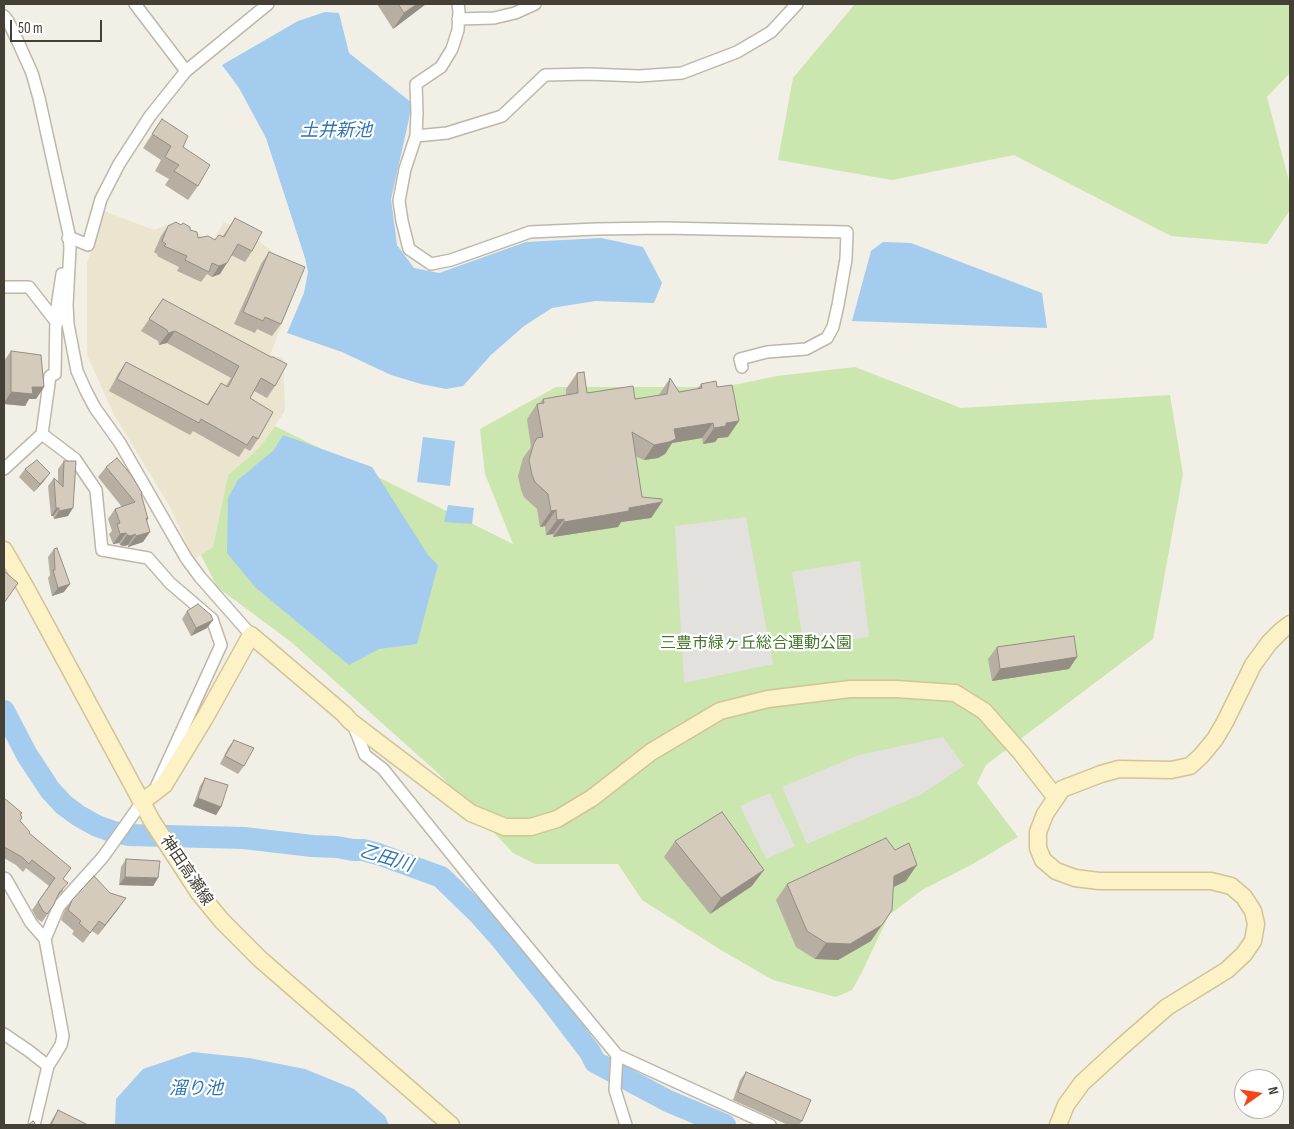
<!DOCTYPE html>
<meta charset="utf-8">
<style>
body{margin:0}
#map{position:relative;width:1294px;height:1129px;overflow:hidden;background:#f2efe6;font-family:"Sofia Sans Condensed",sans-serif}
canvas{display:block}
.frame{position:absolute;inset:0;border:5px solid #454035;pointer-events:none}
.north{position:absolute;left:1234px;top:1069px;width:50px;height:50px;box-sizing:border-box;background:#fff;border:1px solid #b5b3ae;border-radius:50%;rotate:77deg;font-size:14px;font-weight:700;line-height:20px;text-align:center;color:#454035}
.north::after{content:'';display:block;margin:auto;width:18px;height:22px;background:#f4451b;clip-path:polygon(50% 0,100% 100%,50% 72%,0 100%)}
.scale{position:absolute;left:10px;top:20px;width:92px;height:22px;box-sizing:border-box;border:2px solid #454035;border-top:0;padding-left:6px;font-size:15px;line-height:18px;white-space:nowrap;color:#454035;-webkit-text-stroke:4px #fff;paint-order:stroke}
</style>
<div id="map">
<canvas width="1294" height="1129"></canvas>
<div class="frame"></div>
<div class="north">N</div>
<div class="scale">50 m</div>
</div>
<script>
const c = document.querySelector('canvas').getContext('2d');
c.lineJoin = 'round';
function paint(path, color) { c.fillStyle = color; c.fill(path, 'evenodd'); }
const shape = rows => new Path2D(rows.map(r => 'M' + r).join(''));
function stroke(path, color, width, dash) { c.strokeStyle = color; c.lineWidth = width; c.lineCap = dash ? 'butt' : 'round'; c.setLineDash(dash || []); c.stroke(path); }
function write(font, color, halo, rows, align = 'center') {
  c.font = font + ' "Sofia Sans Condensed","Noto Sans JP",sans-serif'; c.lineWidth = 4.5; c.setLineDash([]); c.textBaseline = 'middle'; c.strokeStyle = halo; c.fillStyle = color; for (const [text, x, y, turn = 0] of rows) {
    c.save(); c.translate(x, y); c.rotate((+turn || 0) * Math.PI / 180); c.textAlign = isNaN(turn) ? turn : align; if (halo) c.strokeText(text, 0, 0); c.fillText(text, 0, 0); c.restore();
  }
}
const education = shape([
 [104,211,154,230,171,223,213,240,224,222,250,234,292,267,300,278,270,355,283,358,285,411,260,447,228,475,213,548,194,559,169,505,114,415,87,355,87,263]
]);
const green = shape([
 [855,4,1290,4,1290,73,1267,97,1290,185,1290,210,1267,244,1171,236,1014,155,892,180,778,160,793,78],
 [855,367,961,408,1170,395,1183,474,1153,639,986,765,977,783,1018,837,971,865,922,890,889,915,862,972,852,990,836,997,773,980,721,950,642,900,618,864,535,864,513,853,439,774,290,641,217,587,201,555,213,547,228,475,260,447,275,426,513,544,485,474,480,429,556,387,724,387,777,376]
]);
const parking = shape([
 [746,517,773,664,684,683,675,526],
 [860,561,869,637,804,646,792,572],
 [943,737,964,766,922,794,807,844,782,787,859,755],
 [770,793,795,846,766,859,740,806]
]);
const water = shape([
 [325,12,339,13,349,53,412,103,407,128,391,199,397,245,414,268,439,273,526,242,601,238,643,247,662,283,654,303,595,301,552,308,524,326,491,355,463,386,446,389,421,384,391,375,342,352,287,333,304,293,308,272,305,258,266,138,239,88,222,65,298,21],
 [883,242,911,243,1042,293,1047,328,852,321,871,251],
 [283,435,372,467,428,555,438,565,417,644,379,649,349,665,255,587,227,553,228,498,238,480,274,450],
 [423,437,455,441,450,486,417,482],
 [448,505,474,508,472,524,444,522],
 [193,1052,249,1058,305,1069,354,1089,385,1116,389,1125,115,1125,116,1099,143,1069]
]);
const river = shape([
 [4,711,27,755,50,790,64,805,79,816,97,826,114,832,129,835,244,838,312,846,337,847,353,850,363,850,378,854,441,877,478,913,502,940,548,997,590,1052,595,1062,668,1101,725,1125]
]);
const street = shape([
 [135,4,186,71],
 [458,4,459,11,458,30,452,49,441,67,416,84,417,113,416,136,405,169,399,201,402,221,409,249,431,264,451,260,530,232,596,229,664,228,847,232,846,259,838,305,833,327,827,338,806,349,767,352,740,359,742,367],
 [4,16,8,21,19,44,32,73,39,98,69,234,70,248,67,305,68,324,77,371,86,391,95,408,120,443,186,558,200,577,251,635],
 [458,19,494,18,515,13,535,4],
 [416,136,447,133,502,116,545,75,589,74,639,76,682,73,737,52,771,32,797,4],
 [68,238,69,237,88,245,101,199,119,164,150,116,186,71,268,4],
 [4,287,29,287,57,323],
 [57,323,61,288],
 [42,434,75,459,96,490,102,550,148,558,170,583,212,619,221,645,157,785],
 [4,469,42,434,50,376,55,374,56,314,62,274],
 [353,725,357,734,365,755,383,769,478,887,617,1055,770,1125],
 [4,878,6,879,31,923,45,939],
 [4,1034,29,1051,48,1066],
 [617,1055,615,1090,626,1125],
 [34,1125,48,1066,61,1045,63,1036,45,939,59,906,103,857,142,802]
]);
const secondary = shape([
 [4,550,26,588,152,821,199,893,222,921,260,959,451,1125],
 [142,802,164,785,206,716,251,635,344,714,350,721,471,813,505,827,531,827,557,819,592,798,651,752,720,711,768,699,850,689,896,689,955,693,984,711,1022,754,1056,798],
 [1058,1125,1066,1105,1082,1083,1119,1049,1167,1007,1227,970,1244,954,1253,941,1256,924,1253,911,1244,897,1231,886,1211,881,1099,881,1075,878,1056,871,1043,860,1038,848,1038,832,1045,814,1062,789,1101,774,1119,769,1171,770,1190,766,1201,756,1215,739,1225,722,1253,665,1269,643,1281,631,1290,624]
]);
const wall = shape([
 [377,4,426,4,393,29],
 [162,119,183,147,198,186,188,200,165,185,169,179,155,171,161,160,143,148],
 [235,218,252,251,245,262,231,255,220,274,212,277,207,274,201,282,177,271,179,267,157,256,158,255,154,252,161,236,168,226,181,225,190,230,198,238,215,240,223,236],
 [269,252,281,324,272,336,257,329,255,333,234,324,261,264],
 [163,299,275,386,267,398,254,391,250,398,258,439,250,451,245,448,239,457,193,431,190,435,109,391,118,374,126,362,207,404,221,383,226,386,231,378,167,343,159,345,158,341,141,331],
 [11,351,44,387,36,399,29,399,25,406,4,404,4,361],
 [577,373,587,393,635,399,659,395,670,378,679,392,697,389,701,384,728,437,718,438,715,442,703,444,702,438,672,443,665,454,658,458,644,460,635,456,642,497,662,502,651,518,621,522,618,527,553,537,553,534,546,535,545,526,540,527,537,509,524,497,521,490,518,476,523,458,531,447,527,419,537,404,539,404,543,399,566,395,566,389],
 [64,461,68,516,54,519,53,516,51,516,48,486,54,478,58,481,58,469],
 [106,467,141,495,148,519,147,521,143,542,128,547,128,545,124,546,120,545,119,543,113,544,109,534,112,531,108,519,115,509,122,507,98,477],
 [25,469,44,481,34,492,19,477],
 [54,549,64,592,52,596,48,578,50,575,48,557],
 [187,611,213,620,207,628,191,636,182,619],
 [997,647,1077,657,1069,669,992,681,988,659],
 [234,740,244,766,238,774,220,764,228,748],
 [205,778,221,807,216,815,193,806,200,786],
 [4,798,21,815,20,821,63,879,63,891,57,897,53,906,42,922,37,919,32,910,49,886,26,868,23,872,16,865,4,858],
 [675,841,752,886,710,914,664,857],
 [126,859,158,878,153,886,119,885,121,867],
 [906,881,894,887,871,941,838,960,815,959,796,947,776,900,787,884],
 [72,900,119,908,98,935,92,931,83,943,72,934,74,931,61,920,65,910],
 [746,1072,802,1121,799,1125,788,1125,733,1100,740,1080],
 [58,1110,88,1125,49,1125,53,1118]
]);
const shadedWall = shape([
 [417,4,426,4,393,29,404,13],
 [227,263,220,274,212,277,219,266],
 [175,331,167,343,159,345,168,333],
 [32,387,44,387,36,399,29,399,25,406,4,404,4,403,11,392],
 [739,421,728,437,718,438,715,442,703,444,714,428,726,423],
 [713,423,702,438,672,443,665,454,658,458,644,460,654,445,674,429],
 [50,473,44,481,34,492,40,484],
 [662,502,651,518,621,522,618,527,553,537,564,522,629,508],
 [56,508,59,508,53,516,51,516],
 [73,508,68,516,54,519,59,511],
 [556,510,545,526,540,527,551,511],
 [564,519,553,534,546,535,557,520],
 [150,532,143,542,128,547,136,536],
 [126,533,119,543,113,544,120,534],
 [135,534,128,545,124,546,120,545,127,535],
 [70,584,64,592,52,596,58,588],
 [213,620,207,628,191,636,196,628],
 [1077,657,1069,669,992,681,1000,669],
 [198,798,221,807,216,815,193,806],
 [917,865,906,881,883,892,894,876],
 [764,870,752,886,710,914,721,898],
 [125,877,158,878,153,886,119,885],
 [126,898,119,908,98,935,105,925],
 [882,925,871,941,838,960,815,959,826,943]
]);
const building = shape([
 [398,4,417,4,404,13,398,4],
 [162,119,188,136,183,147,210,165,198,186,174,171,179,165,165,157,171,146,152,134,162,119],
 [235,218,262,232,252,251,238,244,227,263,219,266,212,263,209,272,185,260,187,256,164,246,166,244,162,241,168,226,176,222,181,225,183,223,190,227,190,230,197,232,198,238,208,236,215,240,219,235,224,237,235,218],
 [269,252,305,267,281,324,265,317,263,321,243,312,269,252],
 [163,299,271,357,273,357,287,364,275,386,261,378,250,398,273,412,258,439,253,436,247,445,201,419,199,423,117,379,126,362,208,405,221,383,228,387,239,366,175,331,168,333,167,330,149,319,163,299],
 [11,351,41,355,44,387,32,387,33,394,11,392,11,351],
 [584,372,587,393,633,386,635,399,667,394,670,378,679,392,702,388,701,384,716,381,717,387,732,385,739,421,726,423,726,426,714,428,713,423,674,429,676,439,669,442,654,445,632,432,642,497,662,499,662,502,629,508,629,511,564,522,564,519,557,520,556,510,551,511,548,494,535,482,532,475,529,460,534,443,537,438,543,437,537,404,544,403,543,399,578,393,577,373,584,372],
 [117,458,132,476,142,493,141,494,148,519,146,518,150,532,136,536,135,534,131,536,127,535,126,533,120,534,117,524,120,523,115,509,135,502,106,467,117,458],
 [37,460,50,473,40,484,25,469,37,460],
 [64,461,76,461,73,508,59,511,59,508,56,508,54,478,63,487,64,461],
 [57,548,70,584,58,588,53,570,55,570,54,549,57,548],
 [4,571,18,583,4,603,4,571],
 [198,604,211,615,213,620,196,628,187,611,198,604],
 [1074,636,1077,657,1000,669,997,647,1074,636],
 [234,740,254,748,244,766,225,756,234,740],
 [205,778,228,785,221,807,198,798,205,778],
 [4,798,22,813,20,814,22,817,20,821,30,832,29,833,71,868,63,879,68,883,59,893,53,906,47,914,43,911,38,902,55,878,32,860,29,864,22,857,4,847,4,798],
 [722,812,764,870,721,898,675,841,722,812],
 [886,838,895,850,909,843,917,865,894,876,892,910,882,925,850,944,826,943,807,931,787,884,886,838],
 [126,859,160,861,158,878,125,877,126,859],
 [94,876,110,893,126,898,105,925,99,921,90,933,79,923,81,921,68,910,72,900,94,876],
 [746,1072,811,1100,802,1121,738,1092,746,1072],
 [58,1110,88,1125,51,1125,58,1110],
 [33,1121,35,1123,34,1125,28,1125,33,1121]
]);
const parkNames = [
 ["三豊市緑ヶ丘総合運動公園",756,644]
];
const streetNames = [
 ["神田高瀬線",186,871,56]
];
const waterNames = [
 ["土井新池",336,131],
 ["乙田川",386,859,17],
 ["溜り池",196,1089]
];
paint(education, '#ebe5d0');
paint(green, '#cbe6af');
paint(parking, '#e3e1de');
paint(water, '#a3ccee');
stroke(river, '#a3ccee', 22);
stroke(street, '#beb7a9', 14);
stroke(secondary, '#d1c497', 19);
stroke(street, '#fff', 11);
stroke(secondary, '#fdf2c5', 16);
paint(wall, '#b6afa2');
paint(shadedWall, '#948e84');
paint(building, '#d4cbbc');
stroke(building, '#948e84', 1);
write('16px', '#43752a', '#fff', parkNames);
write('16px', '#454035', '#fff', streetNames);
write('italic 18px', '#3174ae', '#fff', waterNames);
</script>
